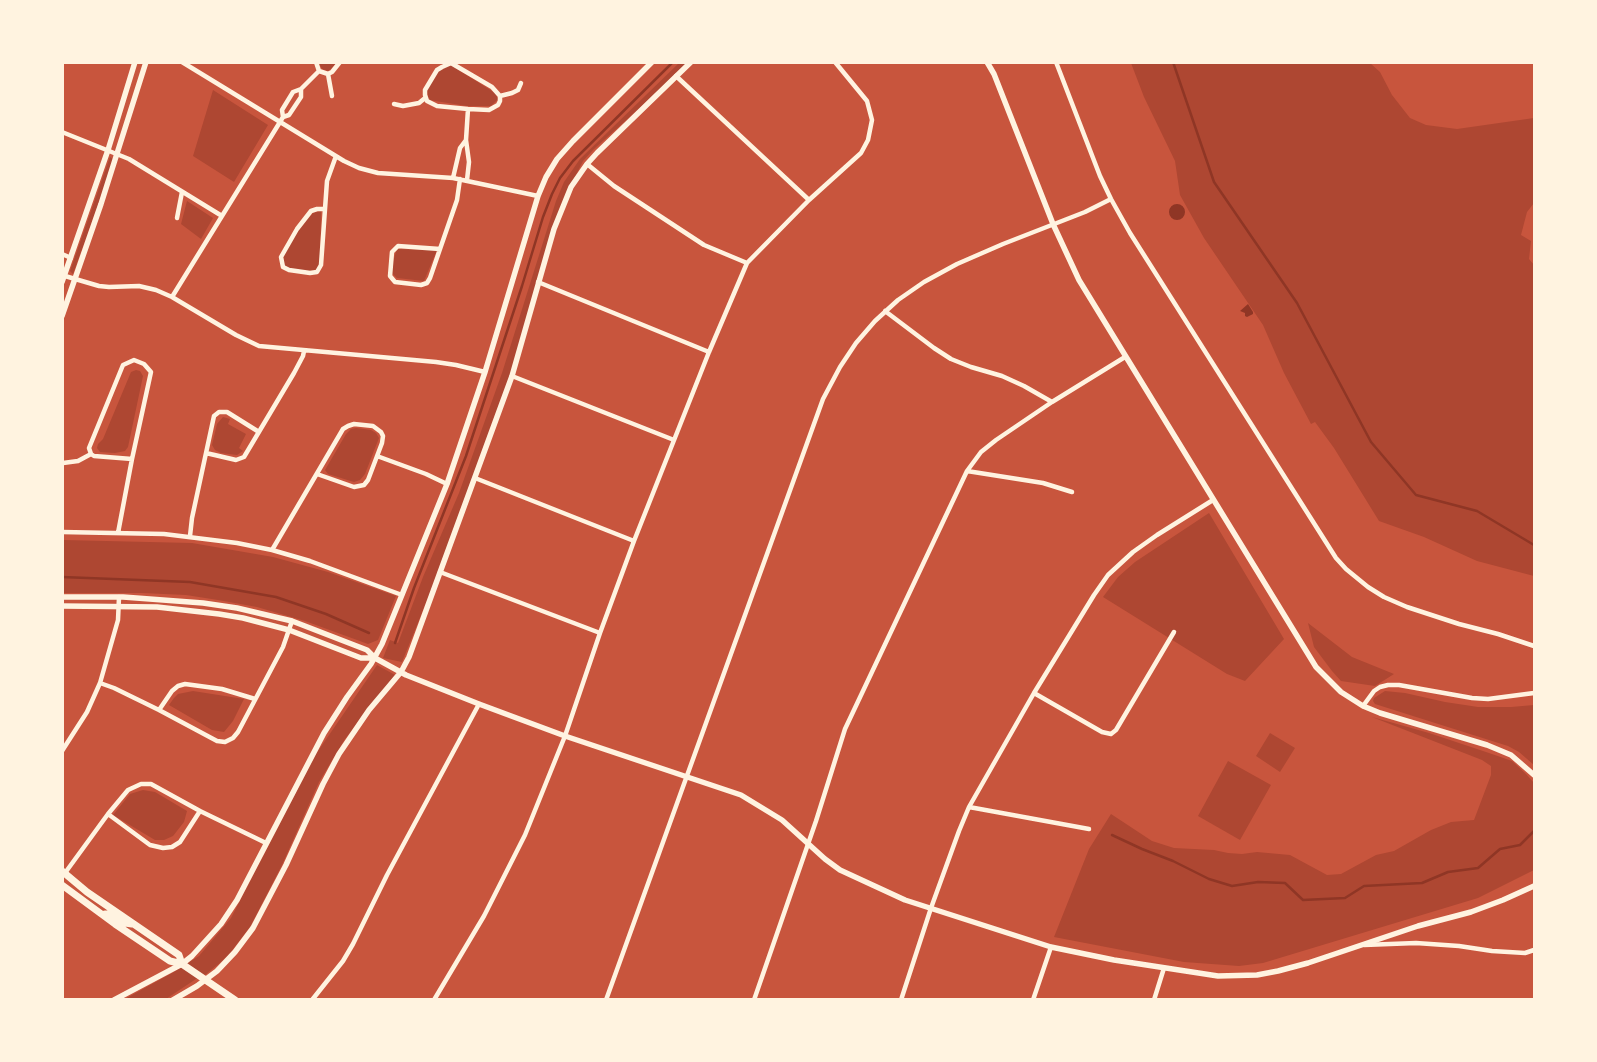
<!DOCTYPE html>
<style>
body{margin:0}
#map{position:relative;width:1597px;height:1062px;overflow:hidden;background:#c8553d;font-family:Mulish,sans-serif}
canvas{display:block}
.frame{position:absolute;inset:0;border:64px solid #fff3e0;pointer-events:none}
</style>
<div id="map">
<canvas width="1597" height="1062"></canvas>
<div class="frame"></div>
</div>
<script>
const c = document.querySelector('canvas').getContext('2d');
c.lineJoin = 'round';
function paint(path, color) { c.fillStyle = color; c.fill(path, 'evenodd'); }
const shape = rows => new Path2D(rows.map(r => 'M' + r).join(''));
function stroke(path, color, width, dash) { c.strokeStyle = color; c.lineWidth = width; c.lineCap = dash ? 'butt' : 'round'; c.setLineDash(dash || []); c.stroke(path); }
const green = shape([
 [319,63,319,62,336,63,331,69,328,71,322,69],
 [679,63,690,63,594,149,583,161,564,199,510,376,439,571,402,662,383,658,390,640,398,643,423,577,459,493,502,373,556,201,564,182,580,159],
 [1131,63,1370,63,1380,72,1392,95,1410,118,1426,125,1457,129,1534,118,1534,203,1527,212,1521,235,1531,241,1529,259,1534,265,1534,576,1477,561,1424,537,1379,521,1334,448,1315,422,1311,424,1284,373,1263,325,1204,238,1180,195,1175,161,1144,97],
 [451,65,495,93,498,99,491,106,467,106,429,100,426,89,441,68],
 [213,90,268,125,234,182,193,156],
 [110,157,113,159,102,194,73,274,70,271],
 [187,201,213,218,201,239,181,224],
 [321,211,320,267,310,273,284,267,283,255,297,231,313,213],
 [397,249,437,250,424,281,397,278,390,271],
 [136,370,140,371,143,376,128,447,125,451,115,453,100,452,97,448,98,444,103,439,131,372],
 [223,417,230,419,228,424,246,434,239,448,243,451,237,455,221,453,215,450,212,445,217,424],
 [356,428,371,430,376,433,379,438,365,474,360,480,354,482,328,474,325,470,346,434,351,429],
 [1209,513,1284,639,1245,681,1227,674,1103,597,1118,577,1135,562],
 [63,540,192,543,273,557,328,572,396,596,378,640,368,644,305,621,257,607,218,600,186,595,142,593,63,593],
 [1308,623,1352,657,1394,674,1375,686,1341,681,1332,671,1314,647],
 [377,665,395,675,345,739,319,782,282,865,250,927,227,957,205,975,196,979,166,999,123,1000,172,973,199,956,231,918,316,754],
 [193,691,244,699,233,721,224,732,212,730,169,705,174,698,178,694],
 [1385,691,1405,693,1445,702,1478,707,1511,707,1534,705,1534,765,1519,752,1508,746,1375,704,1373,701,1374,698],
 [1372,717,1429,733,1489,753,1512,761,1526,774,1534,783,1534,870,1478,898,1263,963,1239,966,1184,962,1054,937,1089,849,1111,814,1152,841,1174,848,1214,850,1228,853,1242,854,1257,852,1290,855,1327,875,1341,874,1376,855,1394,851,1431,830,1451,822,1474,820,1491,775,1491,766,1482,760],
 [1270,733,1295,748,1280,772,1256,756],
 [1228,761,1271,785,1240,840,1198,816],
 [143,790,155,792,187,811,184,822,173,836,164,840,155,840,113,815,130,794]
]);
const water = shape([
 '1169 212a8 8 0 1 1 16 0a8 8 0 1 1-16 0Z',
 [1248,304,1253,312,1253,314,1247,317,1245,316,1245,313,1240,311]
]);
const stream = shape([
 [1173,62,1214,182,1297,303,1371,442,1416,495,1477,511,1534,545],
 [62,577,190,582,276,597,326,614,369,633],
 [395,643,414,588,466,456,522,286,543,217,552,194,560,178,573,161,673,62],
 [1112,835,1142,849,1173,861,1209,879,1232,886,1258,882,1285,883,1303,900,1345,898,1364,886,1422,883,1448,872,1478,868,1500,849,1520,845,1534,831]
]);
const minor = shape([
 [182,62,344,161,359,168,378,173,453,178,538,196],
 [316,62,319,71],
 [1056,62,1100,176,1111,199,1130,233,1336,558,1346,569,1368,587,1384,597,1407,607,1459,624,1498,634,1534,646],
 [451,63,492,87,500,96,500,101,498,105,489,110,468,109,437,106,427,101,425,95,425,90,437,70,442,67,451,63],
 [319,71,328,74,332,72,340,62],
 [328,74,332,96],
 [676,76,809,200],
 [500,96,512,93,518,90,521,83],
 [394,104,403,106,419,103,425,98],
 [283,117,289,115,301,97,301,89],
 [62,132,129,159,222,216],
 [587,164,614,186,704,245,747,263],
 [453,178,460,148,466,140],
 [467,180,469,162,466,140,468,109],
 [324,209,317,209,311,211,297,229,281,257,283,267,289,270,310,273,317,272,321,265,327,181,336,156],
 [177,218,182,192],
 [440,249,398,246,392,252,390,276,395,282,421,285,427,283,430,278,440,249,457,200,460,179],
 [62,254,71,258],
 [65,276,99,286,109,287,139,286,156,290,172,297,236,335,259,346,436,362,456,365,485,372],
 [538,282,709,352],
 [172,297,280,122,283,117,282,110,293,92,301,89,319,71],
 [885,311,934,348,951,359,971,367,1002,376,1024,386,1052,402],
 [512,376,674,440],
 [206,453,236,460,244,457,294,373,303,356,304,351],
 [377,456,426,474,447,484],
 [63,463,78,461,91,454],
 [967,471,1043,483,1072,492],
 [475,478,634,541],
 [62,532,164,534,237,543,272,550,310,561,402,595],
 [118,533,132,459,151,372,144,364,134,360,123,365,89,448,91,454,94,456,132,459],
 [190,536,192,518,214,416,219,412,227,412,259,432],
 [272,550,275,545,343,429,348,426,354,424,373,426,381,432,383,436,382,443,368,480,364,485,354,487,317,474],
 [440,572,600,633],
 [100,683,114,688,159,710,217,741,225,742,233,738,238,732,283,647,292,621],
 [1034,693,1102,732,1111,734,1116,730,1174,632],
 [1363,706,1374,691,1380,687,1388,685,1399,685,1472,698,1488,699,1534,693],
 [159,710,172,691,178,686,185,684,222,689,255,699],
 [62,751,87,712,100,683,118,620,119,597],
 [969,807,1089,829],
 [108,814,150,845,163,848,172,847,180,842,200,811],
 [65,873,108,814,128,790,141,784,151,784,200,811,266,843],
 [1364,945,1416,943,1459,946,1492,951,1525,953,1534,950],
 [312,1000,343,961,353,944,387,875,479,704],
 [434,1000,484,916,525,835,565,736,600,633,634,541,709,352,747,263,809,200,861,153,868,140,872,120,867,101,835,62],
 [606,1000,823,399,840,367,856,343,875,321,898,300,924,282,957,264,1003,244,1085,212,1111,199],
 [754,1000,816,821,845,729,967,471,981,452,996,440,1052,402,1125,357],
 [901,1000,931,908,959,831,969,807,1034,693,1094,595,1108,575,1133,552,1157,535,1213,500],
 [1033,1000,1051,947],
 [1154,1000,1164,968]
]);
const tertiary = shape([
 [987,62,994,74,1053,224,1079,280,1316,667,1341,692,1363,706,1380,713,1487,745,1511,755,1534,775],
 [62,282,108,150,135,62],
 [62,316,101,204,146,62],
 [62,597,123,597,203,603,237,608,292,621,367,650,375,658,406,675,479,704,565,736,741,795,782,820,825,859,840,870,905,900,1051,947,1114,960,1218,976,1257,975,1278,971,1308,963,1418,926,1471,912,1503,900,1534,886],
 [62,606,157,607,219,614,243,618,289,630,361,658,375,658],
 [114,1000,182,964,192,956,221,924,237,900,324,733,347,697,371,664,382,644,447,484,485,372,538,196,546,177,557,159,573,141,652,62],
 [173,1000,197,986,217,971,235,952,253,928,286,865,323,784,339,754,369,710,401,672,409,657,512,376,554,229,571,187,587,164,597,153,691,62]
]);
const secondary = shape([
 [62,871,87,892,179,955,182,964],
 [62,885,115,924,170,961,182,964,235,1000],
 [105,914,109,914,125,923,132,924]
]);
paint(green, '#ae4732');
paint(water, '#8f3625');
stroke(stream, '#8f3625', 2.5);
stroke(minor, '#fff3e0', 4.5);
stroke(tertiary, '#fff3e0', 5.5);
stroke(secondary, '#fff3e0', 7);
</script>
